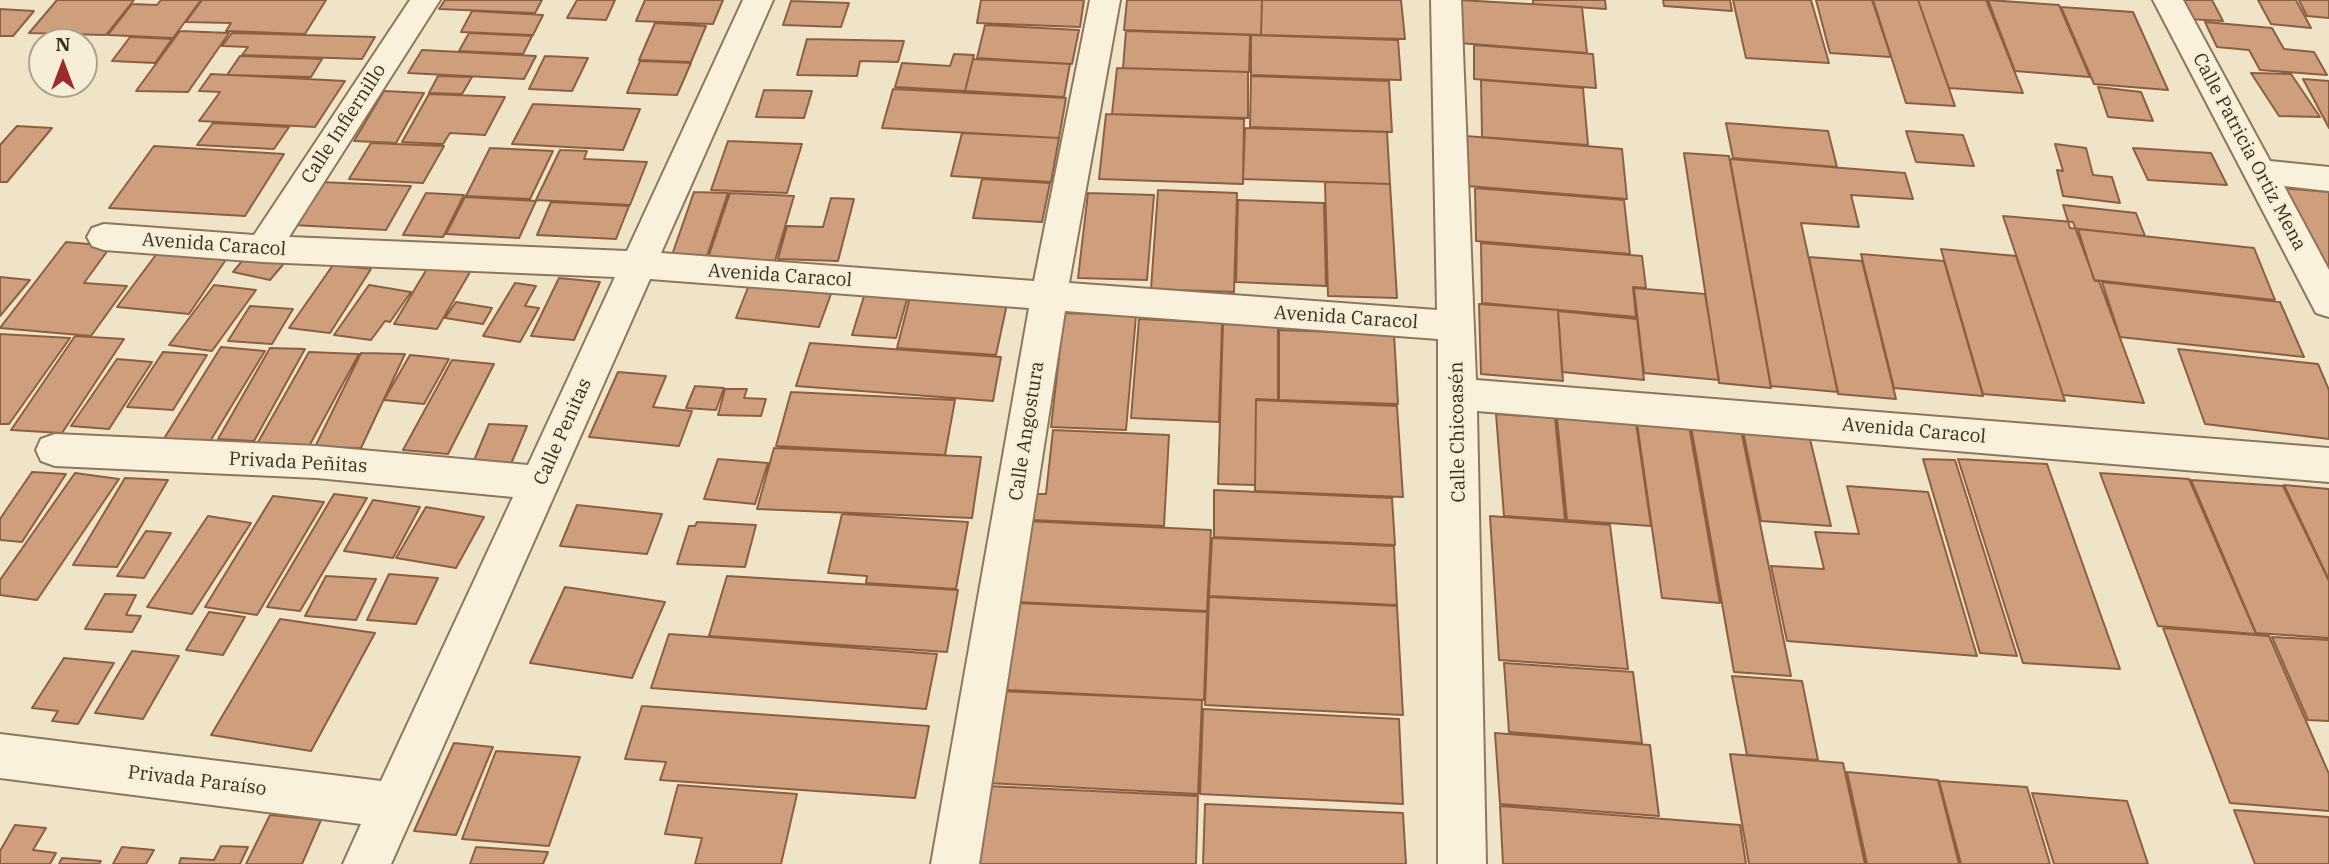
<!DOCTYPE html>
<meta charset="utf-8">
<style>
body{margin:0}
#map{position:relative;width:2329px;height:864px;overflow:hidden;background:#f0e4c8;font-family:"IBM Plex Serif",serif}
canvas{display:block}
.north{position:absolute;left:28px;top:28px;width:70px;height:70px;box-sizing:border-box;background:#f7eed8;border:2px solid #ada18e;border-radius:50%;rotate:0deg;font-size:19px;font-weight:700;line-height:28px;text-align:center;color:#3d2e20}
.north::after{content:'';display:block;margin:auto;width:24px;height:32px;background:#9e2a2b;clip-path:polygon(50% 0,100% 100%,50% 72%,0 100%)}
</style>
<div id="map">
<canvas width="2329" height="864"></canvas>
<div class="north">N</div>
</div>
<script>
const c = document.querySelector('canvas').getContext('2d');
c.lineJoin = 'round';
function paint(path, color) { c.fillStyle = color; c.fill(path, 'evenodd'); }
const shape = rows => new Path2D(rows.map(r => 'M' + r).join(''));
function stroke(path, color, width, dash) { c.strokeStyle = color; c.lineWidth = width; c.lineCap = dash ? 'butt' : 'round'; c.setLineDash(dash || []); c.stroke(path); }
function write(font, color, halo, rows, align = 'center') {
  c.font = font + ' "IBM Plex Serif",serif'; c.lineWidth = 5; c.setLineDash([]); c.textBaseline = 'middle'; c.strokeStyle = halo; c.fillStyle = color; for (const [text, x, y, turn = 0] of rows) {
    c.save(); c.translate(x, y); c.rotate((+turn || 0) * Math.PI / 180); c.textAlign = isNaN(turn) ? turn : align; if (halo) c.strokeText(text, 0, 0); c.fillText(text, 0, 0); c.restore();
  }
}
const building = shape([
 [57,0,134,0,106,35,29,33,57,0],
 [161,0,201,0,173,38,108,35,132,4,157,5,161,0],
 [202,0,326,0,305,34,226,31,231,23,186,22,202,0],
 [445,0,542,0,535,13,439,9,445,0],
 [577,0,615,0,606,20,567,18,577,0],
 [645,0,723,0,713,24,636,21,645,0],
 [981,0,1084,0,1080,27,977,23,981,0],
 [1127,0,1262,0,1261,35,1124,30,1127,0],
 [1262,0,1401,0,1405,39,1261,35,1262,0],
 [1459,0,1582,7,1587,53,1459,43,1459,0],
 [1533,0,1605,0,1606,9,1533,4,1533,0],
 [1663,0,1730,0,1732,11,1664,6,1663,0],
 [1733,0,1811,0,1829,63,1746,58,1733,0],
 [1816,0,1872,0,1891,57,1830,53,1816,0],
 [1873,0,1918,0,1955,106,1906,103,1873,0],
 [1918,0,1986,0,2023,93,1949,88,1918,0],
 [1988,0,2059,5,2090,77,2015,71,1988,0],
 [2178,0,2212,0,2223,21,2188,19,2178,0],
 [2258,0,2296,0,2311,28,2271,24,2258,0],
 [2299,0,2329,0,2329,18,2307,16,2299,0],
 [791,1,849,3,841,27,783,25,791,1],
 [2061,7,2133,12,2168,90,2094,84,2061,7],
 [0,9,34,11,13,36,0,36,0,9],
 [472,11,543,15,533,35,461,32,472,11],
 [2205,22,2272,28,2284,49,2314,52,2327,75,2260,70,2249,50,2217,47,2205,22],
 [655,23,706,26,691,62,639,60,655,23],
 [985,25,1079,30,1072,64,977,58,985,25],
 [180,31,229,33,188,92,136,91,180,31],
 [1126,31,1250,35,1249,72,1123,68,1126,31],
 [232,33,375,37,362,59,242,55,248,47,222,46,232,33],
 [469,33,532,36,523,54,459,51,469,33],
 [1251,35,1398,40,1401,80,1251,75,1251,35],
 [130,37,172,39,155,63,112,61,130,37],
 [807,39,904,41,898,62,860,61,857,76,797,75,807,39],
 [1474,45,1593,54,1596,88,1474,79,1474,45],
 [422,50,536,56,524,79,408,73,422,50],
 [954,54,974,55,965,91,895,87,902,63,950,66,954,54],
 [240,56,322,59,311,77,227,75,240,56],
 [545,56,588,58,572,91,529,89,545,56],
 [973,59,1070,64,1064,97,965,91,973,59],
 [640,61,691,63,677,95,627,93,640,61],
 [1117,68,1248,72,1248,118,1112,114,1117,68],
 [2251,73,2291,74,2320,117,2279,116,2251,73],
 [211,74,345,81,315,127,199,121,220,92,199,91,211,74],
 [438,76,472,77,462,94,429,93,438,76],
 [1251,76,1389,81,1392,132,1250,127,1251,76],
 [2303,79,2329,81,2329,128,2303,79],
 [1481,80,1583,88,1588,145,1482,137,1481,80],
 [2098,87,2141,92,2153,121,2108,117,2098,87],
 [893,89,1066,98,1059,138,882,128,893,89],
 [764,90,812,91,804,118,756,117,764,90],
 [384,91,424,93,396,143,354,141,384,91],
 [429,94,505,97,485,135,450,133,443,144,402,142,429,94],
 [533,104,640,109,623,150,512,144,533,104],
 [1106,114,1244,119,1243,184,1099,179,1106,114],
 [213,123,289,127,274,149,197,145,213,123],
 [1726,123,1828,131,1837,167,1733,158,1726,123],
 [17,126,52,128,7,182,0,182,0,145,17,126],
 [1245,128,1387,132,1390,184,1243,179,1245,128],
 [1906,131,1963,135,1974,166,1916,162,1906,131],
 [962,133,1059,138,1051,182,951,176,962,133],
 [1466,136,1622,149,1627,199,1467,186,1466,136],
 [728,141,802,144,787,193,711,190,728,141],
 [371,143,444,146,423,183,349,179,371,143],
 [2055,144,2086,148,2093,175,2112,177,2120,203,2063,196,2057,170,2063,171,2055,144],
 [154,146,284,154,245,216,109,208,154,146],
 [490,148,553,151,530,199,466,196,490,148],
 [2133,148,2211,153,2227,185,2148,180,2133,148],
 [560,150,587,151,584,159,647,162,630,205,536,200,560,150],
 [1684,153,1729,156,1771,388,1719,383,1684,153],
 [1730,159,1905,173,1913,199,1851,195,1859,227,1801,223,1838,392,1771,386,1730,159],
 [982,179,1050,183,1042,222,973,218,982,179],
 [319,182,411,186,386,230,293,225,319,182],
 [1325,182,1390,184,1397,298,1328,296,1325,182],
 [1475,188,1624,200,1630,254,1476,241,1475,188],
 [2281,188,2329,192,2329,288,2281,188],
 [1158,190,1237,193,1234,292,1151,289,1158,190],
 [694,192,728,193,707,256,672,255,694,192],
 [426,193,464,195,443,237,403,235,426,193],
 [730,193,794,196,775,261,708,258,730,193],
 [1088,193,1154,195,1147,280,1078,278,1088,193],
 [465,197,536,201,519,238,446,234,465,197],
 [831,198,854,199,838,261,778,259,787,226,823,227,831,198],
 [1238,200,1324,203,1326,286,1236,282,1238,200],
 [551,202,629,206,616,239,537,235,551,202],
 [2063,205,2136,213,2145,236,2070,228,2063,205],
 [2003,216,2073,222,2095,281,2099,281,2144,403,2063,395,2003,216],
 [2078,229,2254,248,2275,300,2094,280,2078,229],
 [66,242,111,246,84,283,127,286,91,336,0,328,66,242],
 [1481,243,1642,256,1646,288,1633,287,1636,317,1482,303,1481,243],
 [1941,249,2016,256,2065,401,1983,394,1941,249],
 [158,252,227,258,189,314,117,307,158,252],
 [248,254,286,261,270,280,233,272,248,254],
 [1861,254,1944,261,1983,396,1894,388,1861,254],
 [1809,257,1862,261,1896,399,1838,394,1809,257],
 [333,265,371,269,330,333,289,328,333,265],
 [428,267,470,272,437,329,394,324,428,267],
 [0,277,30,280,0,316,0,277],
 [559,278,600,282,574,340,531,336,559,278],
 [2102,282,2280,302,2304,357,2120,337,2102,282],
 [515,283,536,286,525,306,539,308,520,342,483,336,515,283],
 [214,285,256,290,212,351,169,345,214,285],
 [369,285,411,292,390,322,385,321,371,340,334,335,369,285],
 [749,285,831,294,819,327,736,318,749,285],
 [1634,288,1705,294,1719,380,1644,373,1634,288],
 [865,293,908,296,896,338,852,335,865,293],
 [910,297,1007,304,996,355,897,348,910,297],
 [456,302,492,308,483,324,445,318,456,302],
 [1479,304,1558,310,1563,381,1481,374,1479,304],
 [250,306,293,309,272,344,228,341,250,306],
 [1558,311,1637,319,1644,380,1562,372,1558,311],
 [1064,313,1136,316,1126,430,1051,427,1064,313],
 [1139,319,1222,323,1219,422,1131,418,1139,319],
 [1223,324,1278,326,1278,400,1256,399,1255,485,1218,484,1223,324],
 [1279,330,1394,334,1398,404,1279,400,1279,330],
 [0,334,70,338,9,424,0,424,0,334],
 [75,336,124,339,62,433,11,430,75,336],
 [810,343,1001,357,993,401,796,386,810,343],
 [221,347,265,351,206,448,160,445,221,347],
 [270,348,305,349,254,441,218,439,270,348],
 [2178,349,2318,364,2329,390,2329,439,2205,424,2178,349],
 [163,352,207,355,173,410,127,407,163,352],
 [309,352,359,354,308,448,257,444,309,352],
 [361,353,405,354,361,448,315,447,361,353],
 [410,355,449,359,424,404,384,400,410,355],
 [117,359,152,362,109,429,71,426,117,359],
 [452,360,494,364,448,454,403,450,452,360],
 [618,372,666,376,653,407,692,411,679,446,589,437,618,372],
 [695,386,724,388,716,410,686,408,695,386],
 [725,389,747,389,744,398,766,399,761,416,718,415,725,389],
 [791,392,955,400,945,455,776,446,791,392],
 [1256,400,1397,406,1403,497,1255,491,1256,400],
 [1496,414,1555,418,1565,520,1504,516,1496,414],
 [1557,418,1636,423,1651,526,1567,520,1557,418],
 [1637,423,1689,426,1720,603,1662,598,1637,423],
 [489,424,527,426,511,464,473,463,489,424],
 [1691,426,1741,430,1791,676,1734,672,1691,426],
 [1053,430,1169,435,1164,526,1033,520,1036,494,1046,494,1053,430],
 [1743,431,1809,435,1831,526,1761,521,1743,431],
 [774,448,981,457,972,518,757,509,774,448],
 [718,459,768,463,755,504,704,499,718,459],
 [1923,459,1955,460,2017,656,1980,653,1923,459],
 [1958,459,2047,464,2120,669,2023,663,1958,459],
 [32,472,66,474,22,542,0,540,0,519,32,472],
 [75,473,119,479,37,600,0,595,0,580,75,473],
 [2100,473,2189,479,2256,634,2158,626,2100,473],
 [125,478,168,480,117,567,73,565,125,478],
 [2191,480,2283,486,2329,581,2329,638,2256,633,2191,480],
 [2284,485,2329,489,2329,580,2284,485],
 [1847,486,1928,492,1977,656,1787,641,1771,566,1824,569,1815,532,1859,534,1847,486],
 [1214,490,1392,498,1395,545,1214,537,1214,490],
 [334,494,367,498,300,611,267,607,334,494],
 [273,496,324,502,257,615,205,607,273,496],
 [373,500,420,507,393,558,344,551,373,500],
 [577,505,662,514,647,554,560,546,577,505],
 [426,507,484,517,456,568,396,558,426,507],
 [842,514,968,522,956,589,866,583,867,576,828,573,842,514],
 [208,516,251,523,192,614,147,607,208,516],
 [1490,516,1610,525,1628,669,1499,660,1490,516],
 [1026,521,1211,530,1207,611,1016,602,1026,521],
 [697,522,756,525,745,567,677,564,689,526,695,526,697,522],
 [146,531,171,533,144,578,117,576,146,531],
 [1212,538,1394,546,1397,605,1209,596,1212,538],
 [389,574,438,578,416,624,367,620,389,574],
 [326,576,376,579,356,620,305,616,326,576],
 [727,576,958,590,947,652,709,636,727,576],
 [565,587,665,602,632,678,530,663,565,587],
 [105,594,136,595,126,615,141,616,132,632,85,629,105,594],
 [1209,597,1397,606,1403,715,1205,705,1209,597],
 [1018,603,1207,612,1204,700,1007,690,1018,603],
 [209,612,245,617,223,655,186,650,209,612],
 [280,619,375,633,311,751,211,735,280,619],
 [2163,628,2269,636,2329,774,2329,811,2230,803,2163,628],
 [669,634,937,654,926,709,651,688,669,634],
 [2272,637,2329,640,2329,721,2308,720,2272,637],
 [132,651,179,656,143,719,95,713,132,651],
 [64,658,114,663,78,724,52,721,58,711,32,708,64,658],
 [1504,663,1633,672,1642,743,1509,732,1504,663],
 [1732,676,1802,681,1818,760,1747,755,1732,676],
 [999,691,1202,700,1198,794,987,783,999,691],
 [642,706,929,726,915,798,660,780,666,762,625,759,642,706],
 [1203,709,1399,719,1403,804,1200,794,1203,709],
 [1495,733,1650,745,1659,816,1500,804,1495,733],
 [454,743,493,747,456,835,414,831,454,743],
 [496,751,580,757,549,846,462,839,496,751],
 [1730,754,1843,763,1865,864,1749,864,1730,754],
 [1847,772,1938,780,1959,864,1867,864,1847,772],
 [1939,781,2027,787,2050,864,1961,864,1939,781],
 [678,785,797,794,781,864,695,864,702,838,665,834,678,785],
 [987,786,1198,796,1196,864,977,864,987,786],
 [2032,793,2127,801,2148,864,2054,864,2032,793],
 [1205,804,1403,813,1406,864,1203,864,1205,804],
 [1500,806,1740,825,1746,864,1503,864,1500,806],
 [2234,810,2329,817,2329,864,2255,864,2234,810],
 [270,815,321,820,302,864,246,864,270,815],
 [15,825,46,828,33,850,56,853,50,864,0,864,0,851,15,825],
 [221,846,248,847,240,864,179,864,181,858,214,860,221,846],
 [122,847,154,850,146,864,113,864,122,847],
 [476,847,548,852,543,864,470,864,476,847],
 [62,858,101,861,99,864,59,864,62,858]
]);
const minor = shape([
 [410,0,440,0,289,237,627,251,743,0,773,0,661,253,1034,281,1090,0,1120,0,1069,283,1437,310,1431,0,1461,0,1476,380,2329,448,2329,482,1477,411,1486,864,1438,864,1438,339,1065,311,979,864,931,864,1029,308,650,279,391,864,343,864,361,824,0,778,0,734,381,781,513,497,317,478,55,466,41,461,36,450,41,439,55,434,317,446,528,465,615,277,263,262,104,250,92,246,87,237,92,228,104,224,254,235,410,0],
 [2153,0,2183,0,2270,161,2329,167,2329,191,2284,186,2329,270,2329,317,2316,313,2153,0]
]);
const streetNames = [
 ["Calle Infiernillo",344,124,-57],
 ["Calle Patricia Ortiz Mena",2249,152,62],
 ["Avenida Caracol",214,245,4],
 ["Avenida Caracol",780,276,4],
 ["Avenida Caracol",1346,318,4],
 ["Calle Angostura",1027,431,-81],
 ["Avenida Caracol",1914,431,5],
 ["Calle Penitas",563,432,-66],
 ["Calle Chicoasén",1458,432,-91],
 ["Privada Peñitas",298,463,3],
 ["Privada Paraíso",197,781,7]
];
paint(building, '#cf9f7d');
stroke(building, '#8d5f41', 2);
stroke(minor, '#8d765c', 4);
paint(minor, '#faf1dc');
write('19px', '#3d2e20', '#f7eed8', streetNames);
</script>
